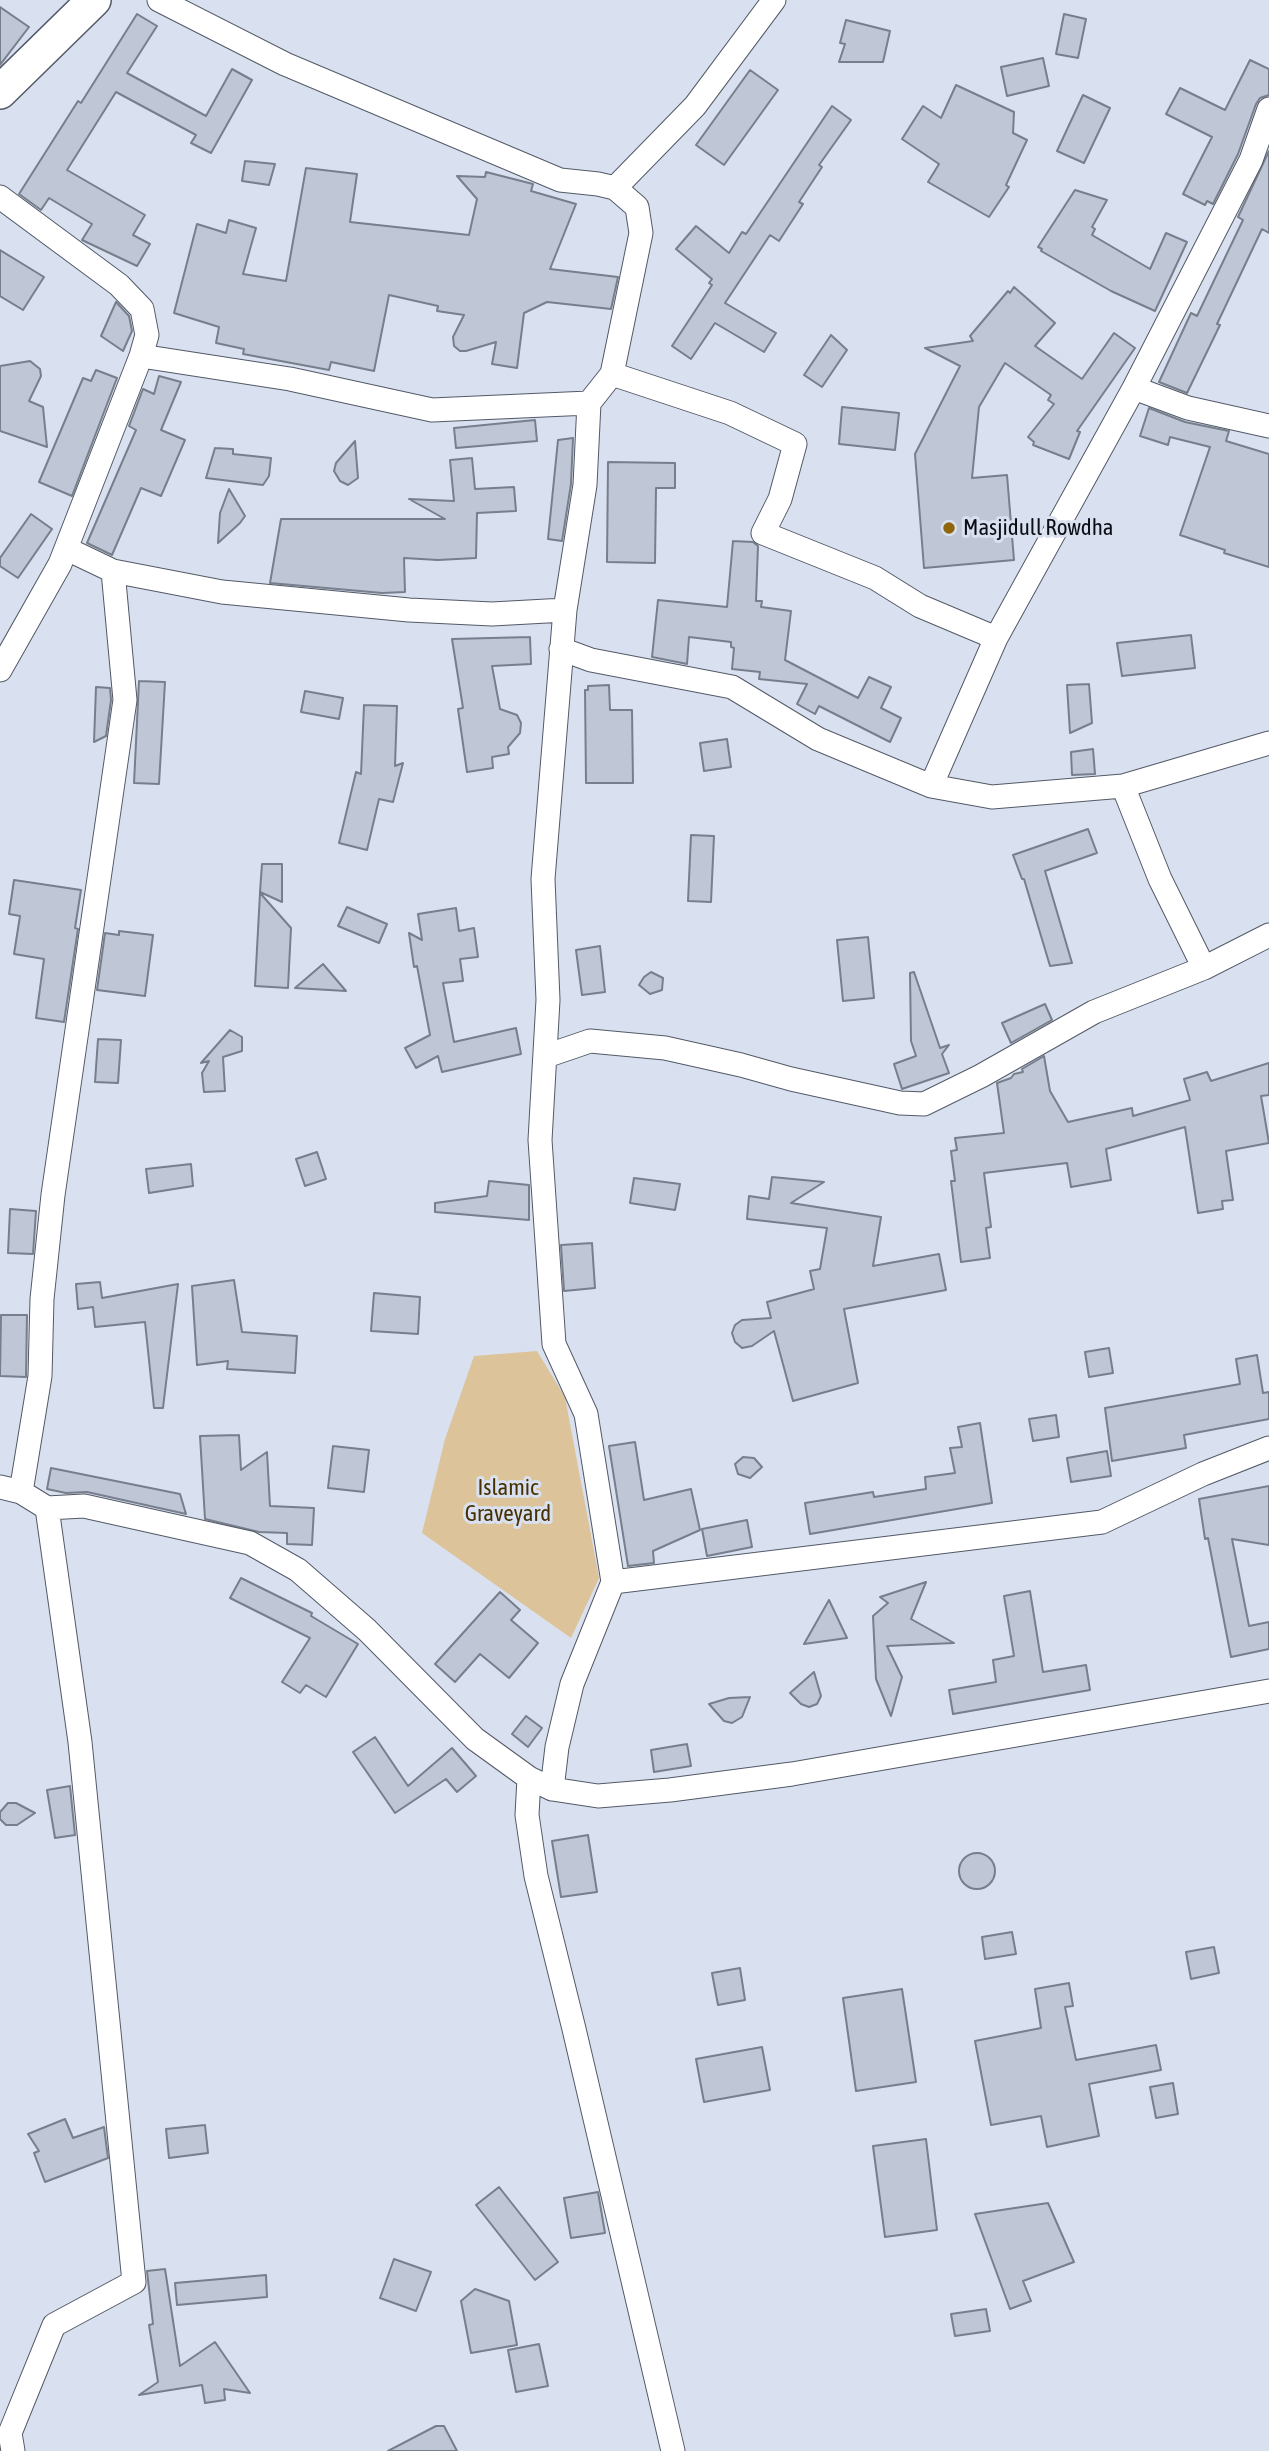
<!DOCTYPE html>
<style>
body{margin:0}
canvas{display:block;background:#d9e1f0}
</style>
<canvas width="1269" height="2451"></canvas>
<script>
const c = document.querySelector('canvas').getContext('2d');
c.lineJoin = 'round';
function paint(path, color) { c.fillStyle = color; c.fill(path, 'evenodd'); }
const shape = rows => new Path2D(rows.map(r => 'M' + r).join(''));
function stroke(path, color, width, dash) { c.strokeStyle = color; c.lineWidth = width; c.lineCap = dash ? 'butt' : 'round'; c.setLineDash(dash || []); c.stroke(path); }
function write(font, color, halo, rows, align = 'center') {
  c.font = font + ' "Asap Condensed",sans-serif'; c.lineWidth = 6; c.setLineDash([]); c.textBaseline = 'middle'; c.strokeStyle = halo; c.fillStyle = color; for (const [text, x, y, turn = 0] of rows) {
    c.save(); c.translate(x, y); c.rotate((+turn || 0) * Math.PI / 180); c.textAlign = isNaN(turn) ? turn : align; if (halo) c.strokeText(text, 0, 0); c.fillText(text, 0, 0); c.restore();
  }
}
const green = shape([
 [537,1351,565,1397,599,1578,571,1638,422,1533,445,1439,474,1356]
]);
const building = shape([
 [0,7,29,27,0,65,0,7],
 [137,14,157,26,127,73,206,116,232,69,252,80,211,153,191,143,196,135,116,92,67,170,145,215,133,235,150,244,137,266,82,240,92,224,49,198,41,210,19,194,78,101,81,103,137,14],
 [1064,14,1086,19,1078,58,1056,54,1064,14],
 [846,20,890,31,883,62,839,62,845,44,840,43,846,20],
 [1043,58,1049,86,1007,96,1001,67,1043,58],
 [1250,60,1269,69,1269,95,1260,98,1256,104,1238,154,1213,204,1207,201,1205,205,1183,194,1212,137,1166,114,1180,88,1225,110,1250,60],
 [750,70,778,90,724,165,696,145,750,70],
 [956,85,1014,112,1013,133,1027,140,1006,185,1009,187,989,217,928,182,939,164,902,139,923,106,941,118,956,85],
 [1083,95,1110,108,1084,163,1057,151,1083,95],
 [832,106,851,120,819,165,822,167,799,202,803,204,779,241,770,235,725,303,776,333,764,352,715,323,691,359,672,346,712,285,709,283,712,279,676,249,696,226,729,253,742,232,746,234,832,106],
 [1269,151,1269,233,1262,229,1217,324,1220,325,1187,393,1159,382,1191,313,1197,316,1243,220,1238,217,1269,151],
 [245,161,275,164,269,185,242,181,245,161],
 [306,168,357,174,350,222,469,235,477,199,457,176,485,177,486,172,533,184,531,191,576,204,550,269,618,277,611,309,547,302,524,313,517,368,492,364,496,342,466,351,460,351,454,346,453,337,464,315,437,311,438,306,389,295,374,371,331,362,329,370,243,354,244,349,216,343,219,327,174,313,197,224,226,233,229,220,256,228,243,274,286,281,306,168],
 [1075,190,1107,200,1092,227,1095,229,1092,235,1150,269,1166,233,1187,242,1155,311,1111,291,1041,251,1042,249,1038,247,1075,190],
 [0,250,44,277,23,310,0,296,0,250],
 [1014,287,1055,323,1035,346,1082,379,1114,333,1135,348,1077,431,1080,432,1069,459,1033,445,1034,442,1028,437,1054,404,1048,400,1051,395,1005,363,979,407,972,478,1007,475,1014,560,924,568,915,454,960,366,925,348,973,341,970,336,1008,291,1010,293,1014,287],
 [116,302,129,316,132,331,123,351,101,336,116,302],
 [831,335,847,350,822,387,804,375,831,335],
 [30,361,40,369,41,376,29,401,43,407,47,447,0,431,0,366,30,361],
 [96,370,117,378,72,496,39,482,83,378,91,381,96,370],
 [159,376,181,382,161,430,185,440,161,496,141,488,112,555,87,543,136,430,129,426,143,389,154,394,159,376],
 [842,407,899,413,895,450,839,444,842,407],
 [1149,408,1185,422,1229,431,1226,441,1269,454,1269,567,1224,553,1225,550,1180,535,1210,447,1170,437,1168,445,1140,436,1149,408],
 [535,420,537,441,456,448,454,428,535,420],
 [573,438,571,484,562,541,548,539,558,440,573,438],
 [355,441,358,478,348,485,340,481,334,471,336,463,355,441],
 [215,448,233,449,233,454,271,458,269,476,263,485,206,478,215,448],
 [472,458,475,489,514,487,516,511,477,513,476,558,438,560,404,558,405,592,382,593,270,583,281,519,445,519,409,499,454,501,450,460,472,458],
 [608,462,675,463,675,488,656,488,655,563,607,562,608,462],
 [229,489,245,516,240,523,218,543,220,513,229,489],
 [31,514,52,529,18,578,0,566,0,558,31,514],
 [733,541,753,542,758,546,756,601,762,601,761,607,791,611,785,660,858,698,869,677,891,687,881,708,901,718,890,742,819,706,815,714,797,704,807,684,759,679,760,672,732,669,734,648,731,647,731,642,689,637,687,664,652,657,658,600,727,607,733,541],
 [1191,635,1195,668,1122,676,1117,643,1191,635],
 [530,637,531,664,492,666,500,709,517,715,521,723,520,733,508,747,509,754,492,757,493,768,467,772,458,709,463,708,452,639,530,637],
 [139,681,165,682,159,784,134,783,139,681],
 [1089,684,1092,723,1070,733,1067,685,1089,684],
 [609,685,610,710,632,710,633,783,586,783,585,690,588,690,588,686,609,685],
 [96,687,110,688,111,700,106,736,94,742,96,687],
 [305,691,343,698,339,719,301,712,305,691],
 [364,705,397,706,395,766,403,763,393,802,379,799,367,850,339,843,356,772,361,774,364,705],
 [727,739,731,767,704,771,700,743,727,739],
 [1093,749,1095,774,1072,775,1071,752,1093,749],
 [1088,829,1097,853,1045,871,1072,963,1050,966,1024,879,1022,879,1013,855,1088,829],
 [691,835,714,836,711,902,688,901,691,835],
 [262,864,282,864,282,902,260,892,262,864],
 [14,880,81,890,75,928,78,929,64,1022,36,1018,44,959,14,954,20,916,9,914,14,880],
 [260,893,291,928,288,988,255,986,260,893],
 [347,907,387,924,379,943,338,926,347,907],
 [456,908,459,931,474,928,478,957,460,959,463,981,443,983,454,1042,516,1028,521,1054,442,1072,438,1056,416,1068,405,1048,430,1035,417,966,414,967,409,933,422,940,418,914,456,908],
 [119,931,153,935,145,996,97,990,105,933,119,935,119,931],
 [868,937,874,998,843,1001,837,940,868,937],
 [600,946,605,992,582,995,576,950,600,946],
 [323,964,346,991,295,988,323,964],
 [651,972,663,978,662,990,650,994,639,985,644,977,651,972],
 [914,972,940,1048,949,1045,942,1054,949,1073,902,1089,894,1064,916,1056,911,1041,910,973,914,972],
 [1045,1004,1052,1020,1011,1043,1002,1023,1045,1004],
 [230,1030,242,1037,242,1051,223,1057,225,1091,204,1092,202,1073,209,1061,201,1063,230,1030],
 [98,1039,121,1040,118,1083,95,1082,98,1039],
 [1044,1056,1050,1091,1068,1122,1132,1108,1133,1116,1190,1100,1184,1079,1207,1072,1211,1081,1269,1063,1269,1095,1261,1096,1269,1143,1226,1151,1233,1200,1222,1201,1223,1209,1198,1213,1185,1127,1106,1149,1111,1180,1071,1187,1067,1163,984,1173,991,1227,986,1228,990,1258,961,1262,951,1181,955,1181,951,1151,957,1150,955,1138,1004,1133,997,1083,1011,1078,1014,1074,1023,1072,1022,1069,1044,1056],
 [317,1152,326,1179,305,1186,296,1159,317,1152],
 [191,1164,193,1186,149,1193,146,1169,191,1164],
 [772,1177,824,1182,791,1203,881,1217,873,1266,939,1254,946,1290,844,1309,858,1383,793,1401,774,1331,752,1346,742,1348,735,1342,732,1333,735,1325,742,1320,771,1318,767,1302,814,1289,810,1271,820,1269,827,1228,747,1219,749,1196,769,1199,772,1177],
 [634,1178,680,1184,675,1210,630,1203,634,1178],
 [489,1181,529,1185,529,1220,435,1212,435,1203,487,1196,489,1181],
 [10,1209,36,1211,33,1254,8,1253,10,1209],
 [592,1243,595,1288,564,1291,561,1245,592,1243],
 [234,1280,242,1332,297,1336,295,1373,227,1369,228,1361,197,1365,192,1286,234,1280],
 [100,1282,102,1298,178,1284,163,1408,154,1408,145,1322,95,1327,93,1307,78,1309,76,1284,100,1282],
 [374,1293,420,1297,418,1334,371,1331,374,1293],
 [1,1315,27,1315,26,1377,0,1376,1,1315],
 [1109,1348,1113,1373,1089,1377,1085,1352,1109,1348],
 [1257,1355,1263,1393,1269,1392,1269,1419,1184,1435,1186,1448,1112,1461,1105,1408,1240,1384,1236,1359,1257,1355],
 [1056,1415,1059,1437,1033,1441,1029,1419,1056,1415],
 [980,1423,992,1503,810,1534,805,1503,873,1492,874,1497,926,1489,925,1477,955,1473,950,1448,962,1447,958,1427,980,1423],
 [239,1435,241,1470,267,1452,270,1506,314,1508,312,1545,287,1544,287,1533,259,1532,205,1519,200,1436,239,1435],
 [635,1442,644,1500,691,1489,700,1530,653,1551,654,1563,628,1566,609,1446,635,1442],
 [333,1446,369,1450,364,1492,328,1488,333,1446],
 [1107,1451,1111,1476,1071,1482,1067,1458,1107,1451],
 [743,1457,754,1458,762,1467,750,1478,738,1474,735,1464,743,1457],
 [51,1468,180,1494,186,1514,87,1492,66,1493,47,1489,51,1468],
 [1269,1486,1269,1545,1232,1539,1249,1626,1269,1622,1269,1649,1231,1657,1208,1538,1205,1539,1199,1499,1269,1486],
 [747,1520,752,1547,707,1556,702,1529,747,1520],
 [241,1578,312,1613,311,1616,358,1644,326,1697,306,1685,300,1693,282,1682,310,1638,230,1598,241,1578],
 [926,1582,911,1619,954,1643,887,1646,902,1677,891,1716,876,1679,873,1616,888,1603,880,1597,926,1582],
 [1030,1591,1043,1672,1086,1665,1090,1690,953,1714,949,1690,996,1682,993,1660,1014,1656,1004,1596,1030,1591],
 [500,1592,520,1610,511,1620,538,1643,509,1678,480,1654,455,1682,435,1664,500,1592],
 [829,1600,847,1638,804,1644,829,1600],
 [814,1672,821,1696,817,1704,809,1707,801,1704,790,1693,814,1672],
 [750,1697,742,1717,732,1723,724,1721,709,1704,729,1698,750,1697],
 [526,1716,542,1728,528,1747,512,1734,526,1716],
 [375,1737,408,1786,452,1748,476,1776,457,1792,446,1779,395,1813,353,1752,375,1737],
 [687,1744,691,1766,654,1772,651,1750,687,1744],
 [70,1786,75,1835,55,1838,47,1790,70,1786],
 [8,1803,16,1803,35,1813,17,1825,6,1825,0,1819,0,1812,8,1803],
 [588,1835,597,1892,561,1897,552,1841,588,1835],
 '959 1871a18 18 0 1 1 36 0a18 18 0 1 1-36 0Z',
 [1012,1932,1016,1954,985,1959,982,1937,1012,1932],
 [1214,1947,1219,1973,1191,1979,1186,1952,1214,1947],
 [740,1968,745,2000,718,2005,712,1973,740,1968],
 [1069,1983,1073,2006,1065,2007,1076,2060,1156,2045,1161,2070,1089,2084,1099,2136,1047,2147,1041,2116,991,2125,975,2041,1041,2028,1035,1989,1069,1983],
 [902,1989,916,2082,856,2091,843,1998,902,1989],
 [762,2047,770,2090,704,2102,696,2059,762,2047],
 [1173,2083,1178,2114,1156,2118,1150,2087,1173,2083],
 [65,2119,73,2138,104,2127,108,2158,45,2182,34,2153,39,2151,28,2134,65,2119],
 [205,2125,208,2153,169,2158,166,2129,205,2125],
 [926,2139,937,2230,885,2237,873,2146,926,2139],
 [499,2187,558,2262,535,2280,476,2205,499,2187],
 [598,2192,605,2233,571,2238,564,2198,598,2192],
 [1048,2203,1074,2262,1023,2281,1031,2301,1010,2309,975,2214,1048,2203],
 [394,2259,431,2272,416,2311,380,2298,394,2259],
 [165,2269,180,2366,215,2342,250,2393,224,2389,225,2400,205,2403,202,2385,139,2395,158,2382,149,2325,153,2324,147,2271,165,2269],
 [266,2275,267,2297,177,2305,175,2283,266,2275],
 [475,2289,509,2301,517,2345,471,2353,461,2301,475,2289],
 [986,2309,990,2331,955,2336,951,2314,986,2309],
 [539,2344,548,2386,516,2392,508,2350,539,2344],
 [436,2426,444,2426,457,2451,388,2451,436,2426]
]);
const street = shape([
 [159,0,285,64,560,180,598,184,615,188,637,207,641,233,612,374,589,403,585,485,565,610,543,879,548,1000,540,1140,554,1344,586,1414,613,1582,572,1684,557,1747,552,1789],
 [615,188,695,106,774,0],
 [0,197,119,285,142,309,147,335,141,356,60,564,0,670],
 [141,356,290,379,432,410,589,403],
 [612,374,730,413,795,444,780,499,763,533,875,578,920,606,996,638],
 [1134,388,1188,408,1269,426],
 [67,549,113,571,222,592,409,610,492,614,565,610],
 [561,649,591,660,732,687,818,739,931,786,992,797,1123,786,1269,743],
 [931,786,996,638,1134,388,1251,160,1269,109],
 [1123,786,1160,879,1204,968],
 [546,1056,590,1041,665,1048,741,1065,791,1079,900,1103,924,1104,981,1076,1094,1012,1204,968,1269,935],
 [0,1487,21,1492,47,1508,84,1506,250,1543,298,1570,367,1630,475,1739,529,1778,552,1789,598,1796,670,1790,792,1774,1269,1691],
 [21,1492,40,1376,42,1299,53,1195,125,700,113,571],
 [613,1582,1102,1522,1203,1474,1269,1448],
 [529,1778,527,1815,536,1876,574,2029,673,2451],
 [13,2451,10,2433,54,2325,134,2282,80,1742,47,1508]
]);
const secondary = shape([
 [0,92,94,0]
]);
const markers = [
 [949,528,7,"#90660d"]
];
const poiNames = [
 ["Masjidull Rowdha",963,528]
];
const parkNames = [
 ["Islamic",508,1488],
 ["Graveyard",508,1514]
];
paint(green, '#ddc399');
paint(building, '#bfc6d5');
stroke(building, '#777e8c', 2);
stroke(street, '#535967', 25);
stroke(secondary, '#535967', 36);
stroke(street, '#fff', 23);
stroke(secondary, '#fff', 33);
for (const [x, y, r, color] of markers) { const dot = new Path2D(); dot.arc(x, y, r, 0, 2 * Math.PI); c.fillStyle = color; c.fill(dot); stroke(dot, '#d9e1f0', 2.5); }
write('23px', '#0d0f15', '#d9e1f0', poiNames, 'left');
write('23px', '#473002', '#d9e1f0', parkNames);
</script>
